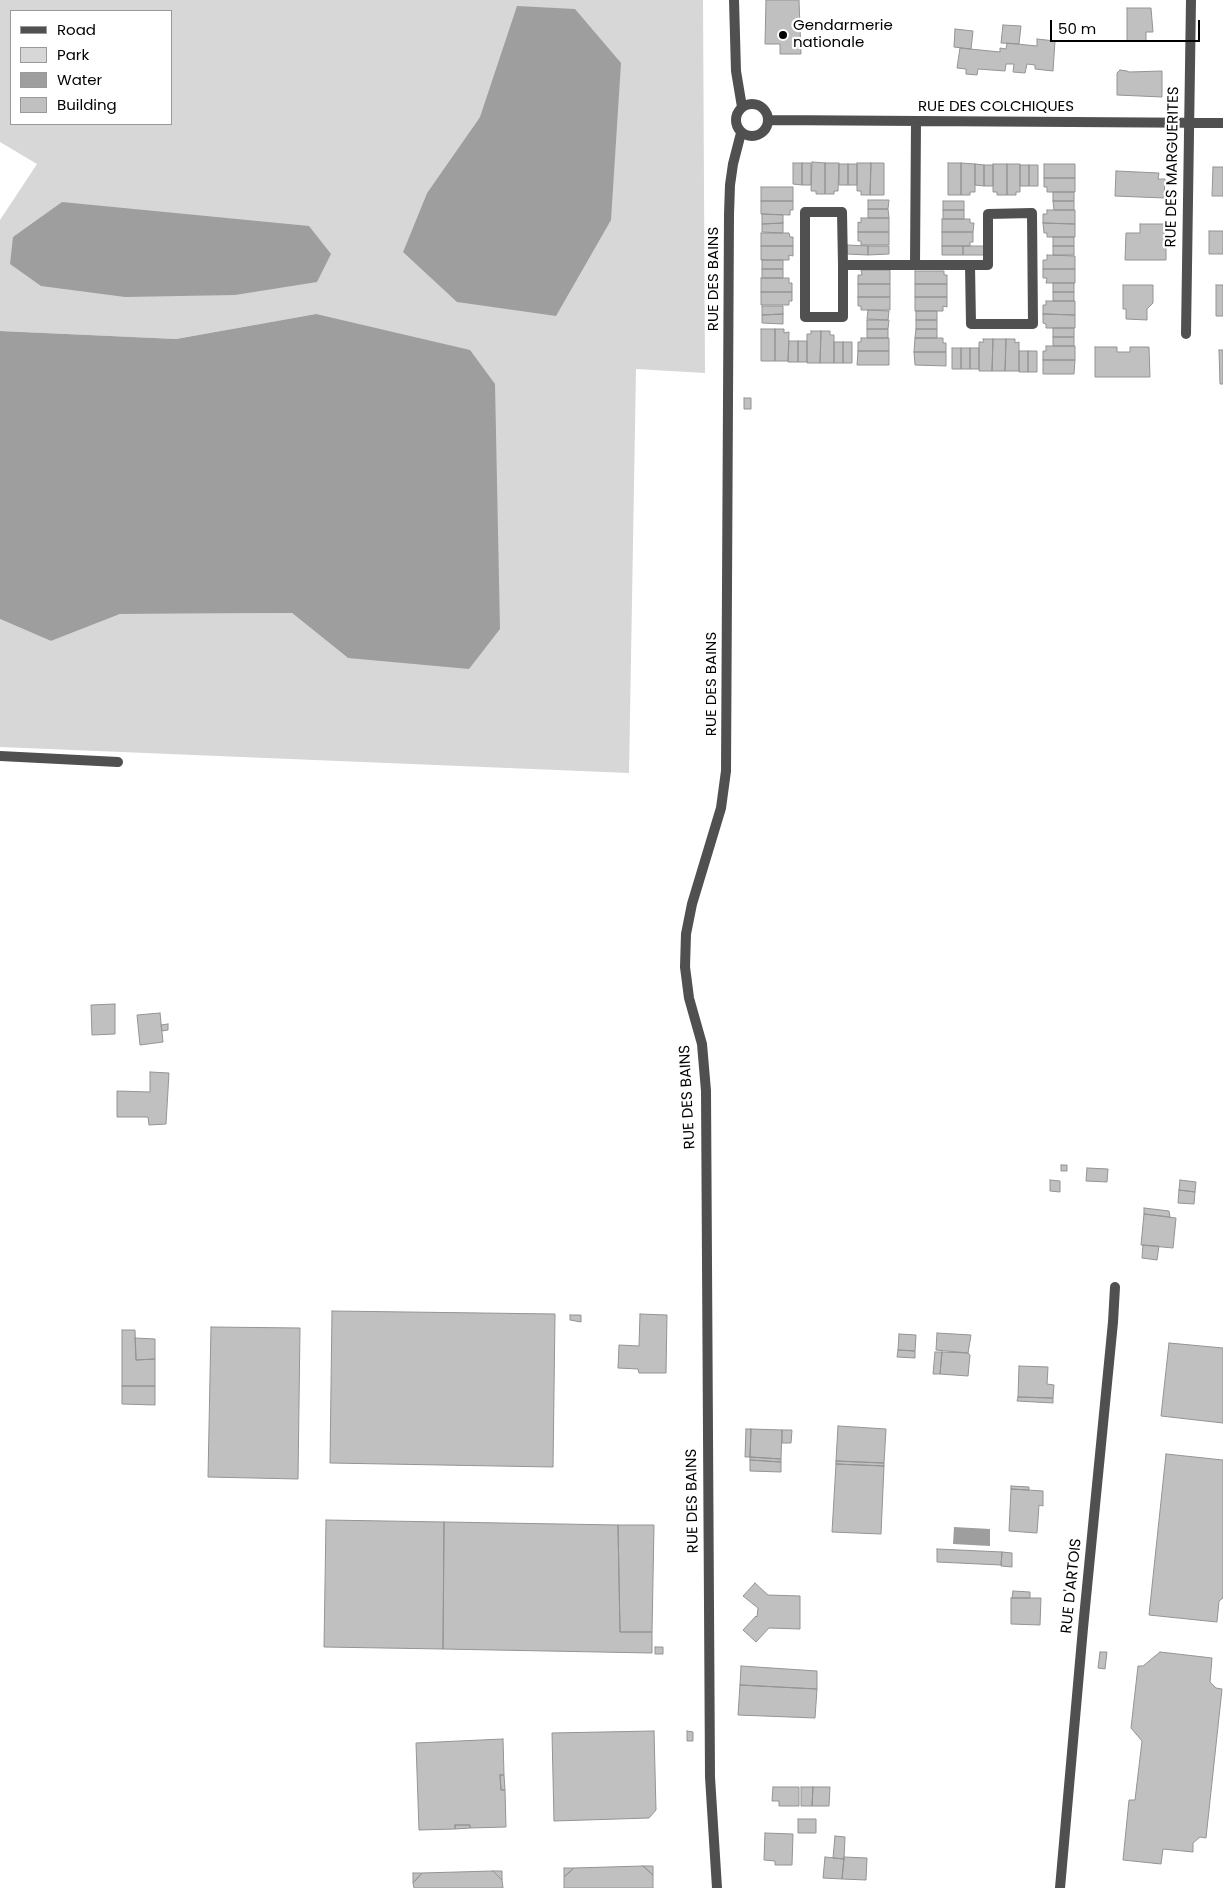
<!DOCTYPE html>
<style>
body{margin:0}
#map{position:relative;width:1223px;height:1888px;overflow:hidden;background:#fff;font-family:Poppins,sans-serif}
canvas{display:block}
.legend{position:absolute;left:10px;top:10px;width:162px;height:115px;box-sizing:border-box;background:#fff;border:1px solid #999;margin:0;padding:6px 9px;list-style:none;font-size:15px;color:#000}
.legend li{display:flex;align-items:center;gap:10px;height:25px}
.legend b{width:25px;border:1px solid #999}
.scale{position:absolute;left:1050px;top:20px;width:150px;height:22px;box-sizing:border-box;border:2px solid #000;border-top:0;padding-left:6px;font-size:15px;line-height:18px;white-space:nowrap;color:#000;-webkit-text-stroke:4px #fff;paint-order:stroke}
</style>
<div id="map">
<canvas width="1223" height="1888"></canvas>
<ul class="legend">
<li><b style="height:6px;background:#505050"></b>Road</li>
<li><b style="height:14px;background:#d7d7d7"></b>Park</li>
<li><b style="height:14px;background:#9e9e9e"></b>Water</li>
<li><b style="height:14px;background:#c0c0c0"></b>Building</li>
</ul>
<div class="scale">50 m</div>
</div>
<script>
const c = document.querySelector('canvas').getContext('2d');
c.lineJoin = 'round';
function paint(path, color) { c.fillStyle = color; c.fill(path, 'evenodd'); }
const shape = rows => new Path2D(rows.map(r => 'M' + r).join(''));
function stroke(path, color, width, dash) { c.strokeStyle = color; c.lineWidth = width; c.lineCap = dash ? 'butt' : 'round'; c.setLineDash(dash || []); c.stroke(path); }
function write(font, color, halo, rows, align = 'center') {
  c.font = font + ' Poppins,sans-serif'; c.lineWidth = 4.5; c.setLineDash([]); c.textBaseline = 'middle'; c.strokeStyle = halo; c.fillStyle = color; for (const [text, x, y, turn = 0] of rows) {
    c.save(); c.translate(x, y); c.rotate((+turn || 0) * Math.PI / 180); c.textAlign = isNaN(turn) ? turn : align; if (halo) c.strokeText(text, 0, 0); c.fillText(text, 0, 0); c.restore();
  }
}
const green = shape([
 [0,0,703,0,705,373,636,369,629,773,0,747,0,619,51,641,120,614,292,613,348,658,316,314,176,339,0,331,0,220,37,164,0,142],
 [11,11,171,11,171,124,11,124],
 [480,117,403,252,427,193]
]);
const water = shape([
 [517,6,575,9,621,63,611,220,556,316,457,302,403,252,427,193,480,117],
 [62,202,309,226,331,254,317,282,235,295,125,297,41,286,10,264,13,237],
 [316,314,470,350,495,384,500,629,469,669,348,658,292,613,120,614,51,641,0,619,0,331,176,339],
 [954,1527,990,1529,990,1546,953,1544]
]);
const building = shape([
 [766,0,799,0,801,54,780,54,780,44,765,44,766,0],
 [1127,8,1151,8,1153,32,1146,32,1146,41,1127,41,1127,8],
 [1003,25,1021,26,1019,44,1001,43,1003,25],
 [955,29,973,31,971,49,954,47,955,29],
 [1037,39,1055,41,1053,71,1035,69,1035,65,1027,64,1025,73,1013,72,1014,64,1006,64,1005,71,978,69,977,75,966,74,966,69,957,68,960,48,1000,52,1000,48,1006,49,1007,43,1037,46,1037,39],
 [1120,70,1127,71,1129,72,1162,71,1162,97,1117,95,1117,73,1120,70],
 [812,162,825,163,825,194,816,194,816,191,811,191,812,162],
 [793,163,802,163,802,185,793,184,793,163],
 [802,163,811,163,811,185,802,185,802,163],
 [825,163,839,163,838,191,834,191,834,194,825,194,825,163],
 [857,163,871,163,870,195,861,195,861,191,857,191,857,163],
 [871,163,884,163,884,195,870,195,871,163],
 [948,163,961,163,961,195,948,195,948,163],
 [961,163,975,164,975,192,970,192,970,195,961,195,961,163],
 [839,164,848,164,848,185,839,185,839,164],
 [848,164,857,164,857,185,848,185,848,164],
 [975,164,984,165,984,186,975,185,975,164],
 [993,164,1007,164,1007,195,997,195,997,192,993,192,993,164],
 [1007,164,1020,164,1020,192,1016,192,1016,195,1007,195,1007,164],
 [1044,164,1075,164,1075,178,1044,178,1044,164],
 [984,165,993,165,993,186,984,186,984,165],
 [1020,165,1029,165,1029,186,1020,186,1020,165],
 [1029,165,1038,165,1038,186,1029,186,1029,165],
 [1213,167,1223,167,1223,196,1212,196,1213,167],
 [1116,171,1159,173,1158,179,1165,179,1164,198,1115,196,1116,171],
 [1044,178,1075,178,1075,192,1047,192,1047,187,1044,187,1044,178],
 [761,187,793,187,793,201,761,201,761,187],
 [1053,192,1074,192,1074,201,1053,201,1053,192],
 [868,200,889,200,888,209,868,209,868,200],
 [761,201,793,201,793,210,790,210,790,215,761,214,761,201],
 [943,201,964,201,964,210,943,210,943,201],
 [1053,201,1074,201,1074,210,1054,210,1053,201],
 [868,209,888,209,889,218,868,218,868,209],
 [943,210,964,210,964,219,943,219,943,210],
 [1047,210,1075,210,1075,224,1043,223,1043,214,1047,214,1047,210],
 [762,214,783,215,783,223,762,224,762,214],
 [861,218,889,218,889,232,858,232,858,222,861,223,861,218],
 [942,219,970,219,970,223,974,223,973,232,942,232,942,219],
 [783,223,783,233,762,232,762,224,783,223],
 [1043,223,1075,224,1075,237,1047,237,1047,233,1044,233,1043,223],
 [1140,224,1164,224,1164,241,1166,244,1166,260,1125,260,1126,233,1140,233,1140,224],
 [1209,231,1223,231,1223,254,1209,254,1209,231],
 [858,232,889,232,889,245,861,245,861,241,858,241,858,232],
 [942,232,973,232,973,242,970,242,970,246,942,246,942,232],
 [761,233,789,233,790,237,793,237,793,246,761,246,761,233],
 [1053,237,1074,237,1074,246,1053,246,1053,237],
 [847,245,868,246,868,255,847,254,847,245],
 [761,246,793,246,793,256,789,255,789,260,761,260,761,246],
 [868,246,889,246,889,254,868,255,868,246],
 [942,246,963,246,963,255,942,255,942,246],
 [963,246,984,246,984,255,963,255,963,246],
 [1053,246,1074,246,1074,255,1053,255,1053,246],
 [1047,255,1075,256,1075,269,1043,269,1043,260,1047,260,1047,255],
 [762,260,783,260,783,269,762,269,762,260],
 [762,269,783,269,783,278,762,278,762,269],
 [1043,269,1075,269,1075,283,1046,283,1047,278,1043,278,1043,269],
 [861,270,890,270,890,284,858,284,858,275,862,275,861,270],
 [915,271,944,271,944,275,947,275,947,284,915,284,915,271],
 [761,278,789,278,789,283,792,283,792,292,761,292,761,278],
 [1053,283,1074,283,1074,292,1053,292,1053,283],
 [858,284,890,284,890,297,858,297,858,284],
 [915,284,947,284,947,297,915,297,915,284],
 [1123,285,1153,285,1153,303,1147,309,1147,320,1126,319,1126,309,1123,309,1123,285],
 [1216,285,1223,285,1223,316,1216,316,1216,285],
 [761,292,792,292,792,301,789,301,789,305,761,305,761,292],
 [1053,292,1074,292,1074,301,1053,301,1053,292],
 [858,297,890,297,890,310,861,310,861,306,858,306,858,297],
 [915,297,947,297,947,307,943,306,943,311,915,311,915,297],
 [1046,301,1075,301,1075,315,1043,314,1043,305,1046,305,1046,301],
 [762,306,783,306,783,314,762,315,762,306],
 [868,310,889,311,888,320,867,319,868,310],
 [916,311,937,311,937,320,916,320,916,311],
 [783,314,783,324,762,323,762,315,783,314],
 [1043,314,1075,315,1075,328,1046,328,1046,324,1043,323,1043,314],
 [867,320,889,320,888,329,867,329,867,320],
 [916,320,937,320,937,329,916,329,916,320],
 [1053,328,1074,328,1074,337,1053,337,1053,328],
 [761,329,775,329,775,361,761,361,761,329],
 [775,329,784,329,784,333,789,332,788,361,775,361,775,329],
 [867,329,888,329,888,338,867,338,867,329],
 [916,329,937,329,937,338,915,338,916,329],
 [811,331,821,331,820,363,807,363,807,334,811,334,811,331],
 [821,331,830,331,830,335,834,335,834,363,820,363,821,331],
 [1053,337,1074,337,1074,346,1053,346,1053,337],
 [861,338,889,338,889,351,858,351,858,342,861,342,861,338],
 [915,338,943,338,943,343,946,343,946,352,914,352,915,338],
 [983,339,993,339,992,371,979,371,979,342,984,342,983,339],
 [993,339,1006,339,1005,371,992,371,993,339],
 [1006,339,1015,339,1015,343,1019,342,1019,371,1005,371,1006,339],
 [789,341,798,341,798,362,788,362,789,341],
 [798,341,807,341,807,362,798,362,798,341],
 [834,342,843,342,843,363,834,363,834,342],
 [843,342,852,342,852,363,843,363,843,342],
 [1046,346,1075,346,1075,360,1043,360,1043,351,1046,351,1046,346],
 [1095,347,1117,347,1117,352,1130,352,1130,347,1149,347,1150,377,1095,377,1095,347],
 [952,348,961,348,961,369,952,369,952,348],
 [961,348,970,348,970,369,961,369,961,348],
 [970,348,979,348,979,369,970,369,970,348],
 [1219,350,1223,350,1223,384,1220,384,1219,350],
 [858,351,889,351,889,365,857,365,858,351],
 [1019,351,1028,351,1028,372,1019,372,1019,351],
 [1028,351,1037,351,1037,372,1028,372,1028,351],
 [914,352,946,352,946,366,915,365,914,352],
 [1043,360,1075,360,1074,374,1043,374,1043,360],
 [744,398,751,398,751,409,744,409,744,398],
 [115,1004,115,1034,92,1035,91,1005,115,1004],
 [160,1013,163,1042,140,1045,137,1015,160,1013],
 [168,1024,168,1030,162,1031,161,1025,168,1024],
 [150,1072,169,1073,166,1124,149,1125,148,1117,117,1117,117,1091,150,1092,150,1072],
 [1061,1165,1067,1165,1067,1171,1061,1171,1061,1165],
 [1087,1168,1108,1169,1107,1182,1086,1181,1087,1168],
 [1050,1180,1060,1181,1060,1192,1050,1191,1050,1180],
 [1180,1180,1196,1182,1195,1192,1179,1190,1180,1180],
 [1179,1190,1195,1192,1194,1204,1178,1203,1179,1190],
 [1144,1208,1169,1211,1170,1217,1144,1214,1144,1208],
 [1144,1214,1176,1218,1173,1248,1141,1245,1144,1214],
 [1143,1245,1159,1246,1157,1260,1142,1258,1143,1245],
 [332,1311,555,1314,553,1467,330,1463,332,1311],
 [640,1314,667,1315,666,1373,639,1373,638,1369,618,1368,619,1345,639,1346,640,1314],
 [570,1315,581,1315,581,1322,570,1320,570,1315],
 [211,1327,300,1328,298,1479,208,1477,211,1327],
 [122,1330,135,1330,136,1360,155,1359,155,1386,122,1386,122,1330],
 [937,1333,971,1335,968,1353,936,1350,937,1333],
 [899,1334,916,1335,915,1351,898,1350,899,1334],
 [135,1338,155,1339,155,1359,136,1360,135,1338],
 [1169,1343,1223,1348,1223,1423,1161,1416,1169,1343],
 [898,1350,915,1351,915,1358,897,1357,898,1350],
 [935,1352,942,1352,940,1374,933,1374,935,1352],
 [942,1352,968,1353,970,1355,968,1376,940,1374,942,1352],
 [1019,1366,1048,1367,1047,1384,1054,1385,1053,1398,1018,1397,1019,1366],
 [122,1386,155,1386,155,1405,122,1404,122,1386],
 [1018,1397,1053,1398,1053,1403,1017,1401,1018,1397],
 [838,1426,886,1429,884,1463,836,1461,838,1426],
 [746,1429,751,1429,750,1457,745,1457,746,1429],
 [751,1429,782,1430,781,1459,750,1457,751,1429],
 [782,1430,792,1430,791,1443,782,1443,782,1430],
 [1166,1454,1223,1460,1223,1598,1219,1601,1217,1622,1149,1615,1166,1454],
 [750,1457,781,1459,781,1462,750,1460,750,1457],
 [750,1460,781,1462,781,1472,750,1471,750,1460],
 [836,1461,884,1463,884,1466,836,1464,836,1461],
 [836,1464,884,1466,881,1534,832,1532,836,1464],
 [1011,1486,1029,1487,1029,1490,1011,1489,1011,1486],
 [1011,1489,1043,1491,1043,1506,1039,1505,1037,1533,1009,1531,1011,1489],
 [326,1520,444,1522,443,1649,324,1647,326,1520],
 [444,1522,618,1525,620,1632,652,1632,652,1653,443,1649,444,1522],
 [618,1525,654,1525,652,1632,620,1632,618,1525],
 [937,1549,1002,1552,1001,1565,937,1562,937,1549],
 [1002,1552,1012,1553,1012,1567,1001,1566,1002,1552],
 [755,1583,768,1595,800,1596,800,1629,769,1628,756,1642,743,1630,756,1616,757,1617,758,1608,743,1596,755,1583],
 [1013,1591,1030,1592,1030,1598,1012,1598,1013,1591],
 [1011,1598,1041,1598,1040,1625,1011,1624,1011,1598],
 [655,1647,663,1647,663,1654,655,1654,655,1647],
 [1100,1652,1107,1652,1105,1669,1098,1668,1100,1652],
 [1160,1652,1212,1658,1210,1682,1216,1688,1222,1689,1206,1838,1200,1837,1193,1843,1193,1852,1163,1849,1161,1864,1123,1860,1129,1800,1135,1800,1142,1741,1131,1728,1138,1666,1143,1666,1160,1652],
 [741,1666,817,1671,817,1689,740,1685,741,1666],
 [740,1685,817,1689,815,1718,738,1715,740,1685],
 [654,1731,656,1810,649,1818,554,1821,552,1733,654,1731],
 [687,1731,693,1732,693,1741,687,1741,687,1731],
 [503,1739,504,1775,500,1775,501,1790,505,1790,506,1827,470,1828,470,1825,455,1825,455,1829,419,1830,416,1743,503,1739],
 [500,1775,504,1775,505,1790,501,1790,500,1775],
 [773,1787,799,1787,799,1806,779,1806,779,1801,772,1801,773,1787],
 [801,1787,813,1787,812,1806,801,1806,801,1787],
 [813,1787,830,1787,829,1806,812,1806,813,1787],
 [798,1819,816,1819,816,1833,798,1833,798,1819],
 [455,1825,470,1825,470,1828,455,1829,455,1825],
 [765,1833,793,1834,792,1865,775,1865,775,1861,764,1860,765,1833],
 [835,1836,845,1837,844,1859,833,1858,835,1836],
 [825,1857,844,1859,842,1879,823,1878,825,1857],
 [844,1857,867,1858,866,1880,842,1879,844,1857],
 [643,1866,653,1875,653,1888,564,1888,564,1877,574,1868,643,1866],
 [643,1866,653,1866,653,1875,643,1866],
 [564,1868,574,1868,564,1877,564,1868],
 [493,1871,502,1880,503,1888,414,1888,413,1883,422,1873,493,1871],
 [493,1871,502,1871,502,1880,493,1871],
 [413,1873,422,1873,413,1883,413,1873]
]);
const minor = shape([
 [734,0,736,71,742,107],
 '736 120a16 16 0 1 1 32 0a16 16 0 1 1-32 0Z',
 [769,120,1223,123],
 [843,265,842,212,805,212,805,317,843,317,843,265,970,265,971,324,1033,324,1032,213,988,214,988,265,970,265],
 [915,265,916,122],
 [1186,334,1191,0],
 [0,756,118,762],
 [717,1888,710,1777,706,1091,702,1044,689,998,685,967,686,934,692,904,721,808,726,771,729,214,730,185,733,164,741,133],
 [1060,1888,1083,1628,1113,1322,1115,1287]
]);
const markers = [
 [783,35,5,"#000"]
];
const poiNames = [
 ["Gendarmerie",793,26],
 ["nationale",793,43]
];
const streetNames = [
 ["RUE DES COLCHIQUES",996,107],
 ["RUE DES MARGUERITES",1173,167,-89],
 ["RUE DES BAINS",714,279,-90],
 ["RUE DES BAINS",712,684,-90],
 ["RUE DES BAINS",688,1097,-93],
 ["RUE DES BAINS",693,1501,-91],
 ["RUE D'ARTOIS",1072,1586,-84]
];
paint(green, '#d7d7d7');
paint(water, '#9e9e9e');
paint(building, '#c0c0c0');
stroke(building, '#949494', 1);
stroke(minor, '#505050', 10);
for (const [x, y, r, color] of markers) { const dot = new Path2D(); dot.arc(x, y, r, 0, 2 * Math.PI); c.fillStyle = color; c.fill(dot); stroke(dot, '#fff', 2); }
write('15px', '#000', '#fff', poiNames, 'left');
write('15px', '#000', '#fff', streetNames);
</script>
